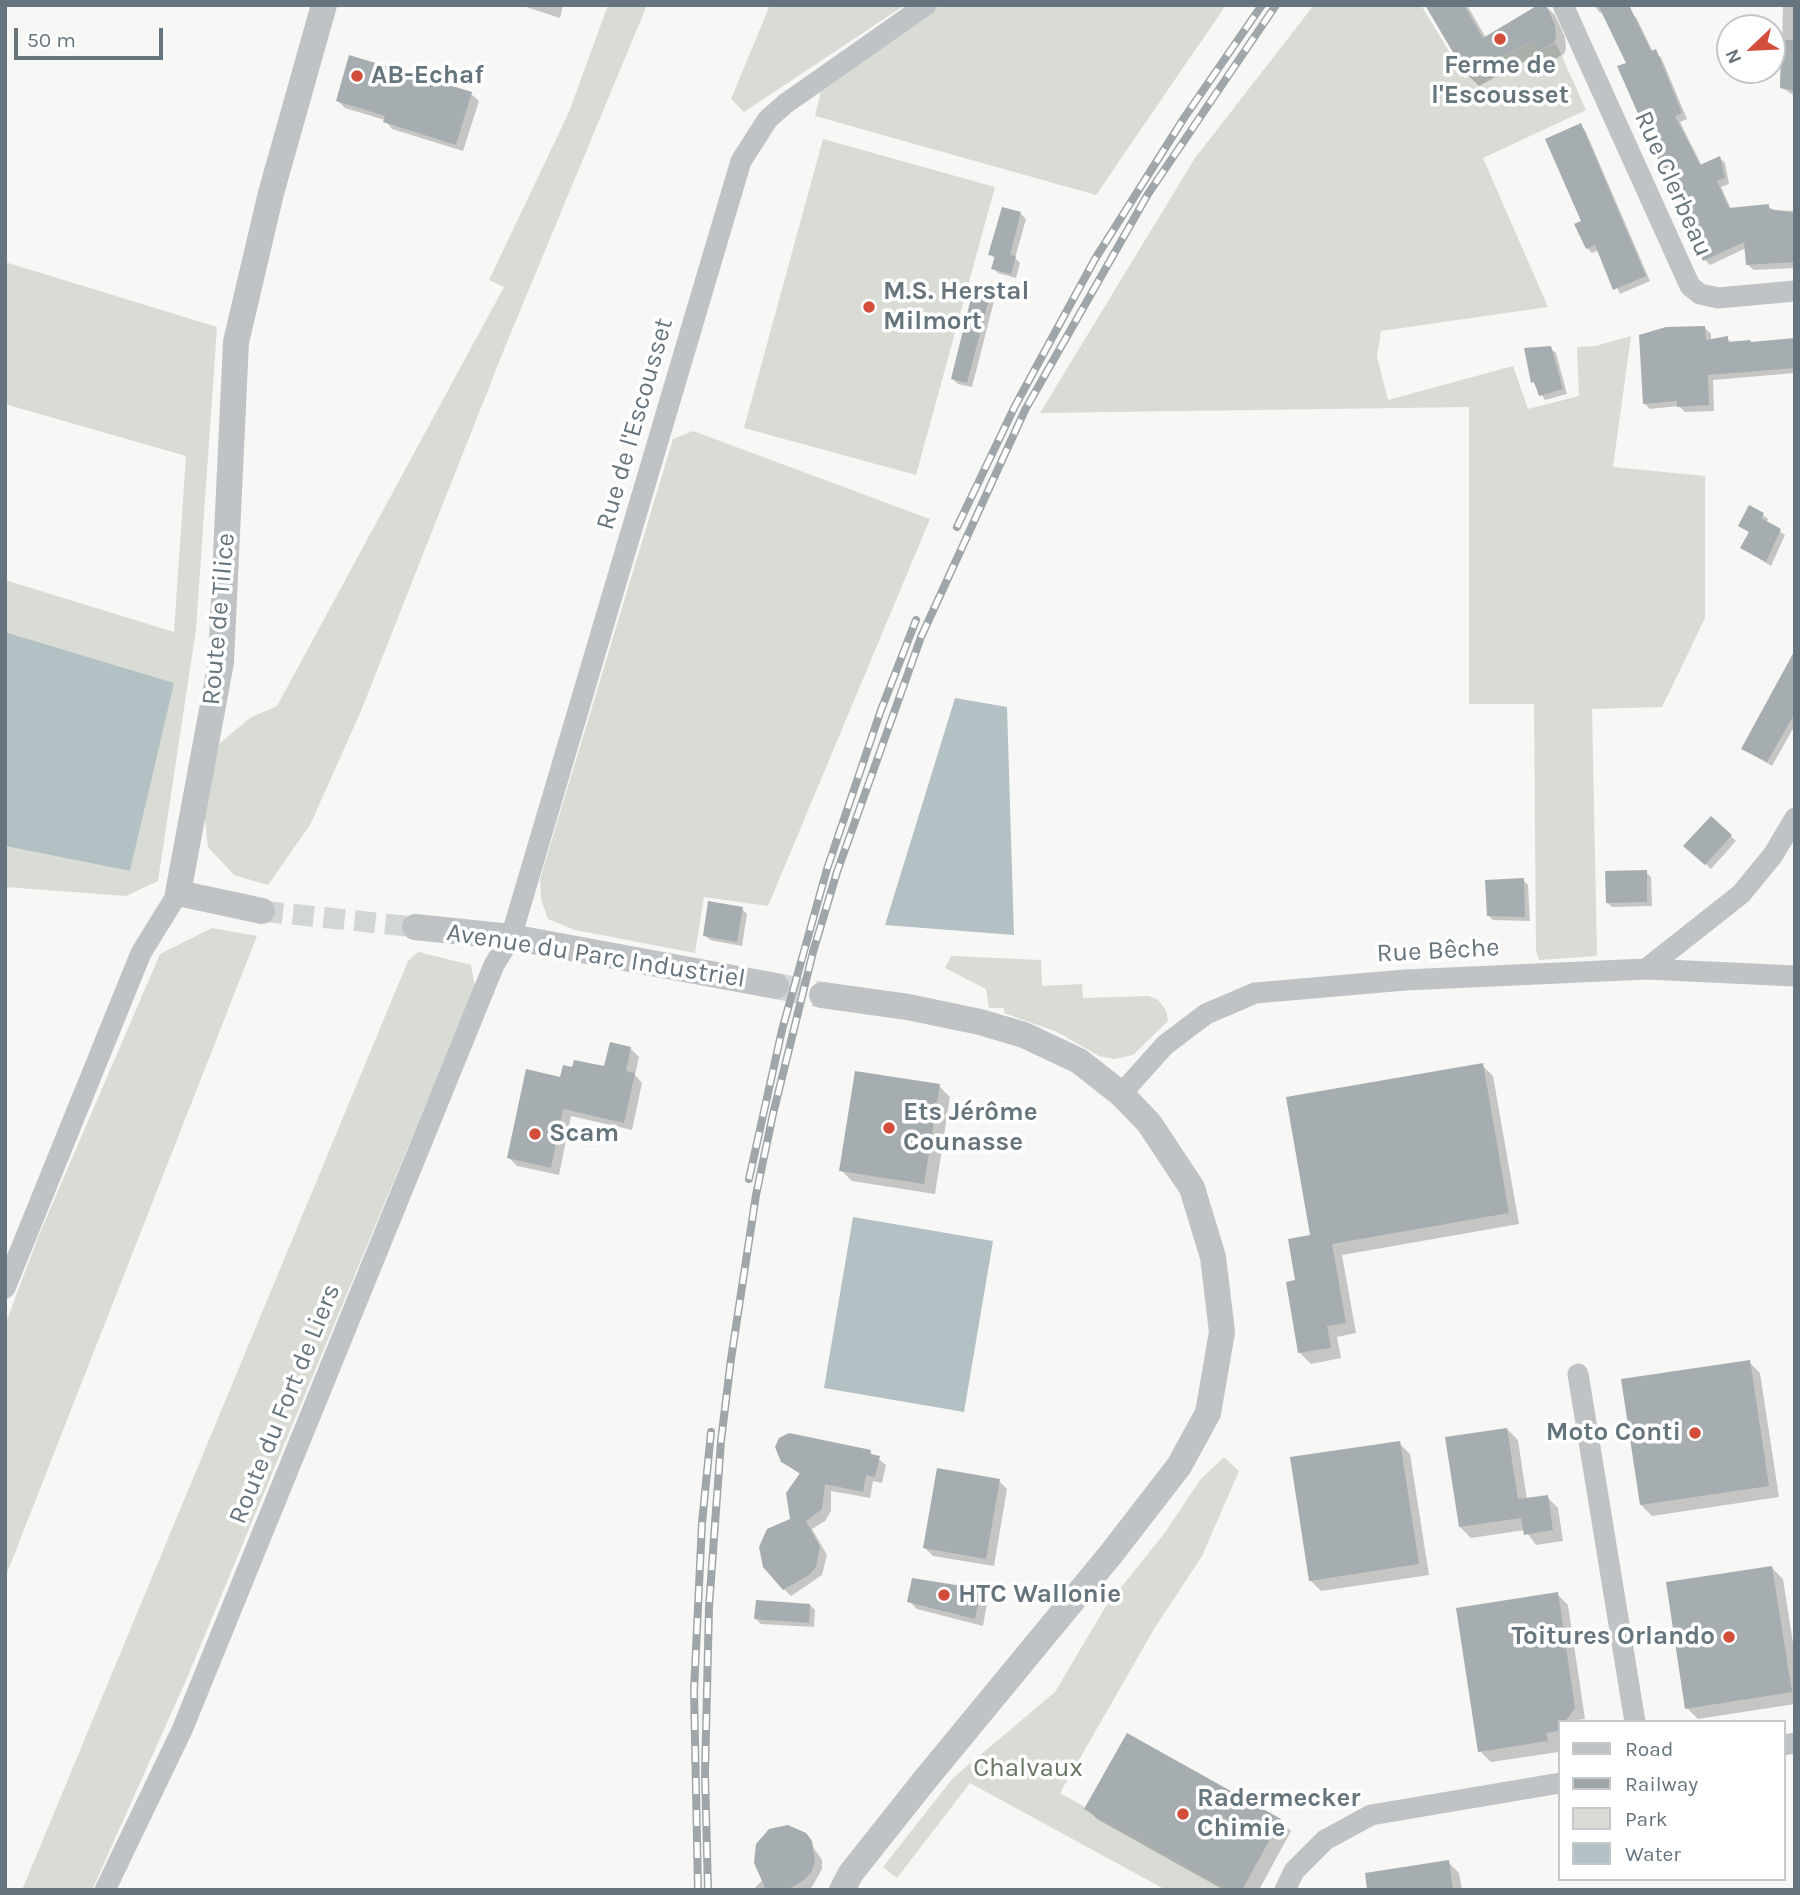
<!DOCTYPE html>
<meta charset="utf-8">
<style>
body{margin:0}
#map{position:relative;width:1800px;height:1895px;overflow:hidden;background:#f7f7f5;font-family:Karla,sans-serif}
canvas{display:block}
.frame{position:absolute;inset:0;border:7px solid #66757d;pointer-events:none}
.legend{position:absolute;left:1558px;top:1720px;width:228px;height:161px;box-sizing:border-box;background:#fff;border:2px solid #c2c8cb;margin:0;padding:9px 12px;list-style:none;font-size:21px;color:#66757d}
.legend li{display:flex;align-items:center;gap:14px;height:35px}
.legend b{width:35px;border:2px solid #c2c8cb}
.north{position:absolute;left:1716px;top:14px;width:70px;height:70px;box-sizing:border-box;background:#fff;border:2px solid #c2c8cb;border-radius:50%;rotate:247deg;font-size:19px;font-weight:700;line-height:28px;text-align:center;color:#66757d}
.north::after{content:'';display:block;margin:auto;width:24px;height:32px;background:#d24e3b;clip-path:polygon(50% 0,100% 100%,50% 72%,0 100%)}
.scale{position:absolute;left:14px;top:28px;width:149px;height:32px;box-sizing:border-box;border:4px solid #66757d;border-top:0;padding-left:9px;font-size:21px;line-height:24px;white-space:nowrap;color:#66757d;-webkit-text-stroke:5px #fff;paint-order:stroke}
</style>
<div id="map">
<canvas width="1800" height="1895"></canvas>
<div class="frame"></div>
<ul class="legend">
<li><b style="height:9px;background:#bfc3c6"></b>Road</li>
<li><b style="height:9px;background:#9fa6aa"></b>Railway</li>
<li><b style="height:19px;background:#d8dcd5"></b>Park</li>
<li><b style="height:19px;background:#b4c1c4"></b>Water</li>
</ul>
<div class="north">N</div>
<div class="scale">50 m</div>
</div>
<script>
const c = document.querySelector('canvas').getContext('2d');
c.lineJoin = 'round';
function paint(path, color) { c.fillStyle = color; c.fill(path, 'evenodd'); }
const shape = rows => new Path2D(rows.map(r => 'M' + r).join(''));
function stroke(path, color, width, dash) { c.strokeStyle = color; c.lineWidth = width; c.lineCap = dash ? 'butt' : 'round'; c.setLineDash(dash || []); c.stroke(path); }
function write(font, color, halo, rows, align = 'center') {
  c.font = font + ' Karla,sans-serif'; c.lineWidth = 7; c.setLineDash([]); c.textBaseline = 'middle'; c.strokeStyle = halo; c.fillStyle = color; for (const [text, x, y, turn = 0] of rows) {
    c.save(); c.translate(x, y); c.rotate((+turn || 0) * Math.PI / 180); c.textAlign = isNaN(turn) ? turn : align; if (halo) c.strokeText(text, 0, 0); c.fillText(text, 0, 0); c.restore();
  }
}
const green = shape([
 [608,5,647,5,505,347,361,711,310,825,268,885,234,875,208,847,203,803,213,749,250,718,277,706,504,287,489,280,569,112],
 [770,5,905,5,744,112,731,99],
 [940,5,1226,5,1096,195,815,116,821,91],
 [1314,5,1421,5,1465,78,1532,41,1537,52,1556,43,1586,110,1483,158,1548,307,1381,331,1377,357,1388,400,1513,366,1528,409,1579,396,1577,347,1595,346,1631,336,1613,467,1705,476,1705,618,1681,668,1662,707,1592,709,1597,956,1539,960,1536,951,1534,704,1469,704,1469,407,1040,413,1195,158],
 [823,139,995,187,916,475,744,428],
 [5,262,217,327,196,629,158,881,126,896,5,887,5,846,130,871,173,683,5,632,5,580,174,632,186,456,5,404],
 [693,431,930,519,768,906,704,897,695,953,575,930,548,919,541,899,540,879,673,439],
 [212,928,257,936,5,1578,5,1325,39,1235,160,954],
 [418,952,471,965,475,986,187,1678,92,1890,22,1890,408,961],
 [951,956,1041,960,1042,986,1082,984,1083,998,1149,996,1158,1000,1166,1010,1168,1021,1133,1055,1114,1059,1099,1056,1057,1032,1004,1013,1004,1008,989,1008,986,989,945,968],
 [1224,1457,1239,1471,1202,1556,1154,1629,1060,1793,1230,1890,1166,1890,970,1783,897,1878,883,1867,953,1778,1055,1692,1106,1606,1164,1534,1200,1480]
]);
const water = shape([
 [5,632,174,683,130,871,5,846],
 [955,698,1007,707,1014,935,885,925],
 [853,1217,993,1241,964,1412,824,1388]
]);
const shadow = shape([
 [520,5,563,5,560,18],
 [1427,5,1467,5,1486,38,1545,5,1555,15,1565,37,1566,49,1564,54,1549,62,1540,53,1479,86,1468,75],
 [1594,5,1625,5,1637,19,1653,52,1661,57,1687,119,1680,122,1702,166,1720,158,1725,163,1729,184,1721,187,1731,209,1768,206,1773,210,1795,211,1795,268,1754,270,1748,265,1746,248,1710,265,1705,260,1628,63,1604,12,1600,13],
 [1783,5,1795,5,1795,96,1781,87],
 [471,94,479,101,463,151,392,129,385,120,345,108,338,101],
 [1580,125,1585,130,1650,281,1620,294,1599,250,1592,253,1587,248,1583,222],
 [1021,214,1026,219,1015,258,1020,263,1016,278,998,273,993,268,996,260,990,254],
 [990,292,995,297,972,387,958,384,953,379],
 [1705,328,1711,334,1711,341,1727,338,1733,344,1795,340,1795,373,1713,380,1714,411,1685,412,1679,406,1650,409,1644,403],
 [1550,348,1556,353,1567,394,1545,400,1533,382],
 [1750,507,1763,515,1768,519,1766,523,1785,535,1771,566,1742,548,1750,533,1740,525],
 [1795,666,1795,725,1772,766,1743,749],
 [1711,818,1736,841,1711,869,1686,846],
 [1646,872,1651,877,1652,906,1612,907,1607,902],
 [1523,880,1528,885,1530,921,1493,920,1488,915],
 [742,909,747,914,742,946,710,940,705,935],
 [631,1049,639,1057,635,1075,642,1083,632,1130,571,1116,559,1175,517,1166,509,1158,562,1079,573,1069,606,1069],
 [1482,1065,1493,1076,1519,1224,1342,1255,1356,1333,1337,1337,1341,1358,1311,1364,1300,1353,1298,1282,1312,1236],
 [939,1086,950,1097,935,1194,852,1181,841,1170],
 [1749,1362,1760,1373,1779,1497,1652,1516,1641,1505],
 [1507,1429,1518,1440,1527,1500,1547,1497,1558,1508,1563,1541,1536,1545,1525,1530,1471,1538,1460,1527],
 [778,1443,870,1452,886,1465,882,1483,873,1481,870,1498,831,1491,831,1511,825,1521,812,1529,827,1555,822,1575,791,1596,784,1589,792,1520,801,1475,782,1461,777,1452],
 [1399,1443,1410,1454,1429,1575,1321,1591,1310,1580],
 [999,1481,1007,1489,994,1566,933,1556,925,1548],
 [1772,1568,1783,1579,1795,1656,1795,1704,1698,1719,1687,1708],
 [980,1590,988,1598,983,1626,917,1609,909,1601],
 [1557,1594,1568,1605,1585,1719,1560,1722,1558,1752,1491,1762,1480,1751],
 [810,1605,815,1610,814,1627,761,1624,756,1619],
 [1127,1735,1280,1820,1291,1831,1259,1890,1224,1890,1097,1819,1086,1808],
 [805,1835,822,1860,822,1869,812,1887,807,1890,753,1890],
 [1448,1862,1459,1873,1462,1890,1369,1890]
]);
const building = shape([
 [1425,5,1464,5,1483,38,1538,5,1546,5,1555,25,1556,37,1554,43,1537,52,1532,41,1467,76],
 [1598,5,1629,5,1651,51,1656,49,1682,113,1675,116,1700,165,1720,156,1725,178,1717,181,1729,208,1769,204,1769,209,1795,213,1795,262,1746,265,1744,242,1703,261,1617,66,1626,63],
 [1781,40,1795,40,1795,91,1780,88],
 [349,55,472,92,456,145,383,122,385,116,336,101],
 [1581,123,1646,276,1613,290,1595,245,1586,249,1574,224,1581,221,1545,139],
 [1002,207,1021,212,1010,255,1016,256,1011,274,991,269,995,256,988,255],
 [974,286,991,291,967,383,951,379],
 [1705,326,1706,340,1728,336,1728,342,1750,340,1751,342,1795,338,1795,368,1708,375,1709,405,1677,407,1677,401,1643,404,1639,335,1666,327],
 [1551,346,1563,389,1539,396,1534,382,1531,383,1524,348],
 [1749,505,1764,513,1761,518,1781,529,1766,562,1740,548,1749,532,1738,526],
 [1795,650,1795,713,1767,762,1741,749],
 [1711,816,1732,835,1705,865,1683,846],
 [1647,870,1647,902,1606,903,1605,871],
 [1524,878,1525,917,1487,916,1485,880],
 [708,901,743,907,737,942,703,936],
 [610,1042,631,1047,626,1071,635,1073,624,1123,563,1109,551,1168,507,1158,526,1069,560,1077,563,1065,572,1067,574,1060,604,1066],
 [1483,1063,1509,1213,1332,1244,1346,1323,1327,1326,1331,1348,1298,1353,1286,1282,1295,1280,1288,1239,1310,1235,1286,1097],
 [855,1071,940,1084,924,1184,839,1171],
 [1750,1360,1769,1486,1640,1505,1621,1379],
 [1507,1428,1518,1499,1548,1495,1553,1530,1524,1535,1521,1518,1459,1527,1445,1437],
 [789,1433,871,1450,870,1454,880,1456,875,1477,866,1475,863,1492,825,1484,822,1509,806,1521,820,1547,816,1567,809,1575,783,1590,763,1567,759,1547,767,1529,790,1519,786,1493,800,1473,781,1462,775,1447,779,1438],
 [1400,1441,1419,1564,1309,1581,1290,1457],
 [937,1468,1000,1479,986,1559,923,1548],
 [1772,1566,1792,1692,1685,1709,1666,1582],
 [912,1578,981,1589,975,1619,907,1602],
 [1558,1592,1575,1708,1565,1722,1560,1722,1558,1731,1546,1733,1548,1741,1478,1752,1456,1608],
 [756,1600,810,1604,809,1623,754,1619],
 [1127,1733,1281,1819,1242,1890,1230,1890,1084,1809],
 [788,1825,806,1833,812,1841,815,1861,812,1871,805,1879,788,1890,766,1890,754,1863,756,1844,769,1829],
 [1449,1860,1453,1890,1367,1890,1365,1873]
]);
const minorTunnel = shape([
 [262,911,415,927]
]);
const tertiaryTunnel = shape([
 [776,986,822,995]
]);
const minor = shape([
 [1563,5,1690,286,1700,294,1718,298,1795,291],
 [1646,969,1741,894,1773,855,1795,818],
 [1121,1094,1165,1045,1206,1014,1255,993,1405,980,1646,969,1795,976],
 [5,1288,141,953,178,893],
 [1578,1374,1635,1722],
 [1784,1745,1795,1743],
 [105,1890,182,1730,494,965,511,937,741,161,768,119,785,104,926,5],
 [1285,1890,1294,1871,1325,1840,1371,1815,1560,1783]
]);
const tertiary = shape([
 [262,911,178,893,221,662,236,342,271,193,324,5],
 [415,927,511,937,776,986],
 [822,995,908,1007,980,1022,1024,1035,1079,1061,1121,1094,1149,1123,1192,1188,1213,1257,1222,1332,1208,1413,1179,1466,1111,1554,924,1781,851,1873,842,1890]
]);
const rail = shape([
 [957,527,1015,406,1095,259,1184,118,1262,5],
 [749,1179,782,1030,827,869,881,710,916,620],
 [698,1890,694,1691,702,1523,711,1432],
 [708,1890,705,1774,709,1607,721,1441,731,1359,756,1195,773,1114,813,952,837,872,921,637,1025,410,1148,194,1276,5]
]);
const markers = [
 [1500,39,7,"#d24e3b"],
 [357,76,7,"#d24e3b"],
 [869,307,7,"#d24e3b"],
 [889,1128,7,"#d24e3b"],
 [535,1134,7,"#d24e3b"],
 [1695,1433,7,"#d24e3b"],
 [944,1595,7,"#d24e3b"],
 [1729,1637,7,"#d24e3b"],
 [1183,1814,7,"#d24e3b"]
];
const poiNames = [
 ["Ferme de",1500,66,"center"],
 ["l'Escousset",1500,96,"center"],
 ["AB-Echaf",371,76],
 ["M.S. Herstal",883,292],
 ["Milmort",883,322],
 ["Ets Jérôme",903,1113],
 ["Counasse",903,1143],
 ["Scam",549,1134],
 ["Moto Conti",1681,1433,"right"],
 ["HTC Wallonie",958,1595],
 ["Toitures Orlando",1715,1637,"right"],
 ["Radermecker",1197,1799],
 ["Chimie",1197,1829]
];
const streetNames = [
 ["Rue Clerbeau",1673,184,66],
 ["Rue de l'Escousset",635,424,-74],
 ["Route de Tilice",219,619,-85],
 ["Rue Bêche",1438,951,-3],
 ["Avenue du Parc Industriel",596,956,9],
 ["Route du Fort de Liers",285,1404,-68]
];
const parkNames = [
 ["Chalvaux",1028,1769]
];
paint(green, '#d8dcd5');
paint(water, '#b4c1c4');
paint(shadow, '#0003');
paint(building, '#a5adb1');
stroke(minorTunnel, '#d3d6d7', 21, [21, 10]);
stroke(tertiaryTunnel, '#d3d6d7', 26, [26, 13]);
stroke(minor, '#bfc3c6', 21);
stroke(tertiary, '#bfc3c6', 26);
stroke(rail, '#9fa6aa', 8);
stroke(rail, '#fff', 5, [16]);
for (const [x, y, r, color] of markers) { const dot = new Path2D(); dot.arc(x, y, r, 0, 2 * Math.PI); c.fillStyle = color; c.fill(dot); stroke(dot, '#fff', 2.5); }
write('bold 26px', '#66757d', '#fff', poiNames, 'left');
write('26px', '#66757d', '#fff', streetNames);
write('26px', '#697664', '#fff', parkNames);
</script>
